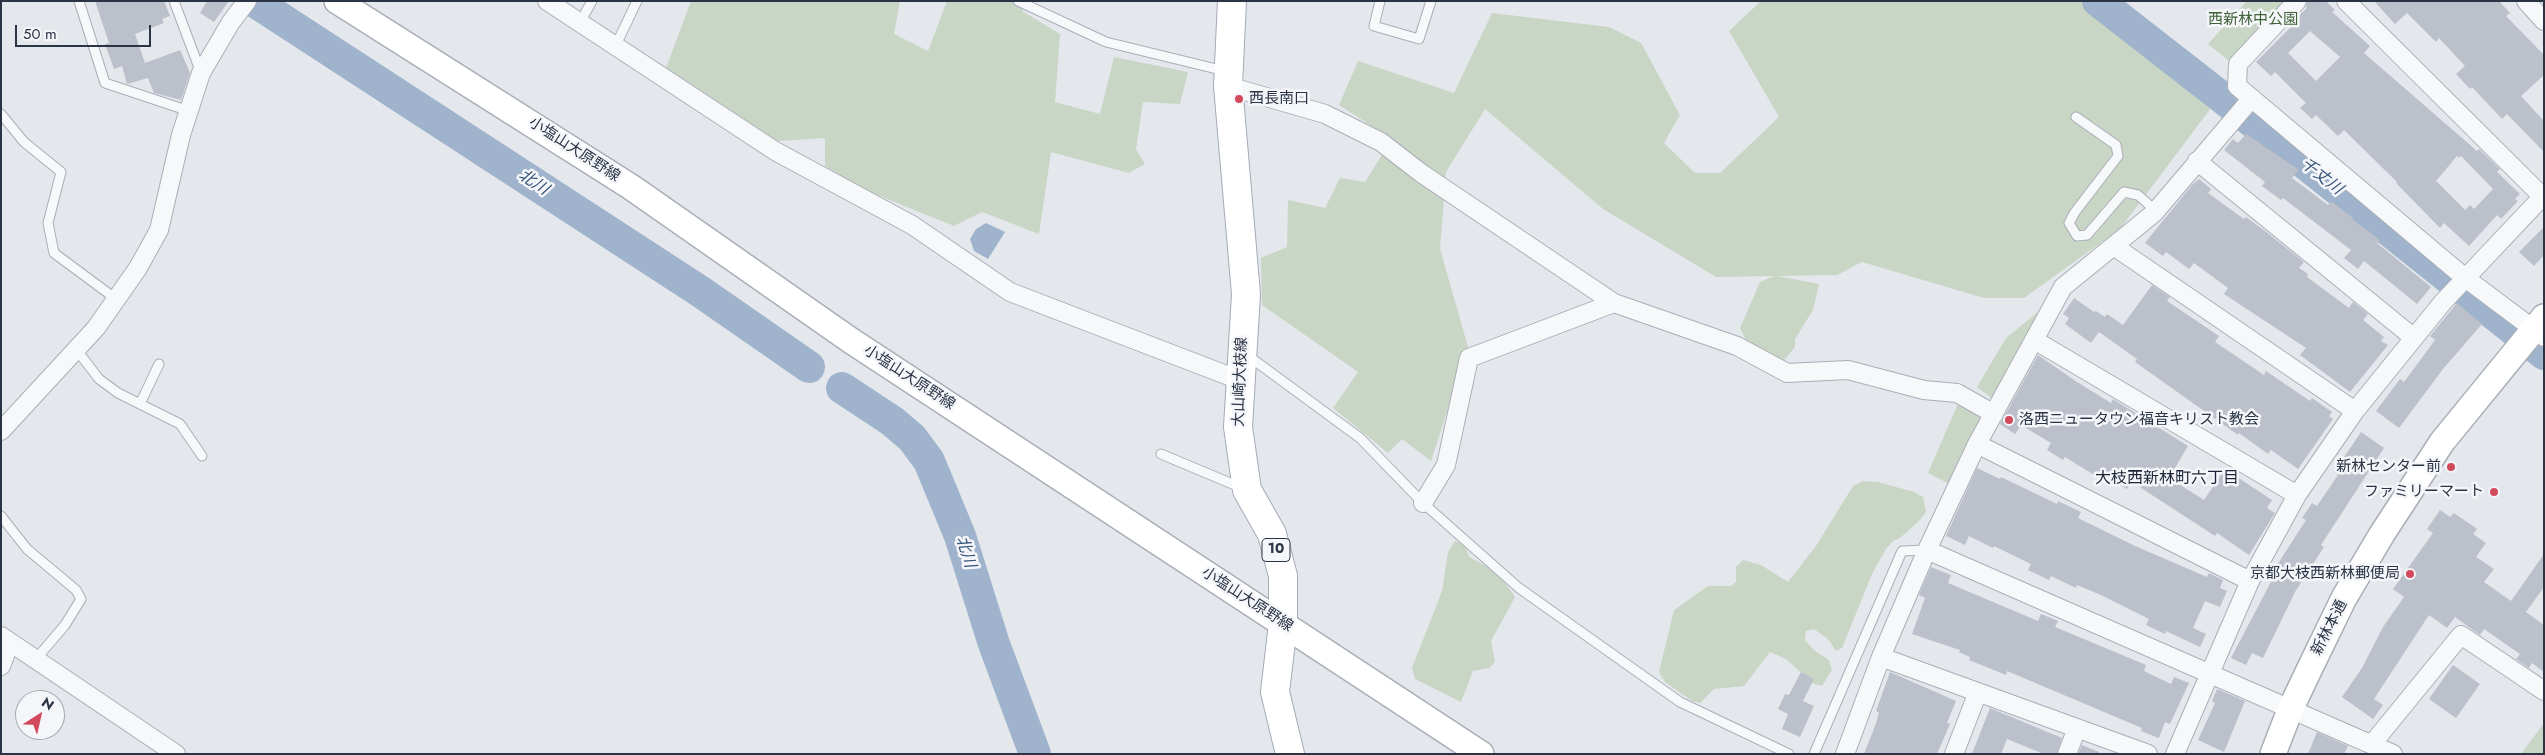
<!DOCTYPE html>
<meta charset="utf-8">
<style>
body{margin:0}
#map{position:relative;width:2545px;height:755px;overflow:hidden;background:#e4e7ec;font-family:Jost,sans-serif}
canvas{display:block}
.frame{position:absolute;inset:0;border:2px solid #2b3445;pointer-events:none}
.north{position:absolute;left:15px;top:690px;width:50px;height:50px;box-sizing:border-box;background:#f4f6f9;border:1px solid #a4a8b1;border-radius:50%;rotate:35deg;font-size:14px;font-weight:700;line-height:20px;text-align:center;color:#2b3445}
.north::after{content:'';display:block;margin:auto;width:18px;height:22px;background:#d1495b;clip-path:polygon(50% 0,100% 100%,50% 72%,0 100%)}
.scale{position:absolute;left:15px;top:25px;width:136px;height:22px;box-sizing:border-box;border:2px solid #2b3445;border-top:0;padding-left:6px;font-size:15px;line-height:18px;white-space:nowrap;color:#2b3445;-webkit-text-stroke:4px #f4f6f9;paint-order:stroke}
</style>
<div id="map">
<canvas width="2545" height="755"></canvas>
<div class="frame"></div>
<div class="north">N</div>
<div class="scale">50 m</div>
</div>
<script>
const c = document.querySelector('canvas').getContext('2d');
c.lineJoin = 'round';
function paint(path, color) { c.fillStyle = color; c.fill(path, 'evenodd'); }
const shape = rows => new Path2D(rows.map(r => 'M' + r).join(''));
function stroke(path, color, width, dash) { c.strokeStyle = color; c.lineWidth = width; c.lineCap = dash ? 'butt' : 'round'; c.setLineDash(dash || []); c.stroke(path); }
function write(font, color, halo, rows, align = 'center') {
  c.font = font + ' Jost,"Noto Sans JP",sans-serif'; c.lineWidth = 5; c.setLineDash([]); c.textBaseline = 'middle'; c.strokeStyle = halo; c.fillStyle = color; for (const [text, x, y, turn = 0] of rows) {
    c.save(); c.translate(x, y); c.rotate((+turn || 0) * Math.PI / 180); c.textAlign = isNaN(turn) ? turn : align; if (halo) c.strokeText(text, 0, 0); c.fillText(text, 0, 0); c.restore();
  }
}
const green = shape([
 [691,1,900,1,894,34,928,51,947,1,1026,1,1022,11,1060,34,1055,102,1100,114,1114,57,1188,72,1180,104,1143,102,1136,149,1145,164,1129,173,1051,152,1039,234,982,212,954,226,865,190,825,166,825,138,778,141,666,68],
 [1761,1,2081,1,2214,104,2120,229,2024,298,1984,298,1862,262,1837,275,1777,276,1819,284,1813,310,1795,339,1795,347,1784,360,1761,353,1748,345,1740,328,1760,282,1774,276,1716,277,1603,209,1485,109,1446,172,1440,249,1468,347,1431,461,1402,439,1388,453,1333,408,1358,372,1262,305,1261,258,1287,247,1288,200,1325,208,1340,178,1365,182,1392,139,1339,105,1358,61,1454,93,1492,13,1609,27,1641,43,1680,115,1664,143,1695,173,1720,173,1779,117,1729,31],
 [2247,1,2293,1,2235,66,2208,44],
 [2060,294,1997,402,1977,387,2006,338],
 [1960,399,1989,416,1953,486,1928,473],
 [1863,481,1878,482,1914,492,1923,497,1926,512,1919,521,1900,538,1893,541,1886,549,1872,574,1842,648,1836,651,1829,640,1814,629,1806,631,1805,640,1815,651,1829,660,1832,670,1822,686,1814,684,1786,659,1770,652,1744,686,1714,689,1700,703,1692,701,1665,682,1659,672,1674,610,1708,586,1731,586,1736,582,1736,567,1743,560,1761,565,1788,582,1816,546,1853,486],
 [1455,541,1465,545,1469,557,1486,566,1503,580,1515,597,1491,641,1495,662,1489,668,1473,671,1461,702,1415,679,1412,668,1442,591,1448,552],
 [2544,723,2544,754,2521,754]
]);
const water = shape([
 [986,223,1005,232,988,259,974,251,970,239,976,229]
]);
const river = shape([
 [254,1,701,292,809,367],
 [2098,1,2220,96,2544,354],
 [842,388,892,421,912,438,929,461,960,536,994,644,1035,754]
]);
const building = shape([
 [95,1,164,1,170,16,162,19,164,23,135,34,145,63,180,50,190,73,181,100,154,93,148,78,127,84,122,66,114,69,105,44,109,43],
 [207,1,229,1,214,22,200,13],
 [2307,1,2326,1,2335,10,2332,12,2370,46,2364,53,2477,151,2479,149,2500,169,2497,172,2520,194,2515,199,2518,201,2501,219,2497,215,2469,246,2444,223,2440,228,2396,183,2397,182,2344,130,2338,136,2316,115,2312,119,2300,108,2306,103,2275,72,2271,76,2256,62,2291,27,2289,25,2306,9],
 [2310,31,2340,57,2316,81,2288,53],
 [2457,156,2459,158,2461,156,2493,189,2474,209,2470,205,2465,210,2436,181],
 [2374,1,2499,1,2510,13,2506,16,2544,55,2544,75,2521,96,2544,121,2544,152,2507,114,2502,119,2472,87,2470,89,2456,74,2465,66,2439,38,2436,42,2407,13,2395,24],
 [2246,134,2299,170,2292,178,2328,205,2331,201,2354,219,2353,220,2380,240,2377,243,2431,287,2417,304,2364,261,2358,269,2344,258,2351,250,2283,198,2281,200,2262,186,2265,182,2224,150,2233,139,2238,143],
 [2199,179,2211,189,2208,193,2244,219,2246,217,2265,231,2304,262,2299,268,2308,274,2307,277,2349,308,2353,302,2368,314,2363,320,2384,337,2381,341,2388,345,2350,392,2300,355,2306,348,2224,294,2228,288,2194,263,2189,269,2166,252,2163,256,2145,243,2192,185],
 [2544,227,2544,255,2534,266,2519,252],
 [2152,285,2170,297,2167,301,2219,336,2215,342,2264,375,2266,371,2310,401,2312,398,2332,412,2329,416,2333,419,2298,469,2271,450,2268,454,2239,433,2238,435,2135,362,2137,359,2099,332,2091,343,2065,324,2069,318,2063,314,2074,298,2094,312,2096,311,2105,317,2107,314,2123,325],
 [2457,303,2482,324,2443,369,2399,428,2376,411,2400,379,2404,382,2435,340,2430,336],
 [2038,355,2077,382,2111,403,2113,399,2188,446,2169,478,2204,500,2225,469,2272,500,2267,508,2275,513,2249,555,2217,533,2215,536,2132,482,2127,489,2097,471,2094,475,2065,457,2063,460,2047,450,2051,443,2021,425,2015,434,2000,424],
 [2361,432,2384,448,2321,545,2324,547,2295,592,2263,658,2252,653,2246,665,2231,658,2273,578,2270,576,2306,520,2302,518,2312,503,2317,506,2338,475,2334,472],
 [1977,468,2000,479,2001,477,2057,504,2058,501,2081,512,2078,518,2135,546,2207,577,2209,573,2223,580,2220,588,2227,591,2220,607,2205,601,2193,628,2206,634,2200,647,2166,631,2165,634,2146,625,2149,619,2101,595,2077,585,2076,588,2051,576,2049,580,2028,570,2031,564,1994,546,1993,548,1969,536,1965,545,1946,536],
 [2440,510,2450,517,2454,513,2477,529,2473,534,2486,543,2476,557,2494,569,2484,582,2511,601,2544,554,2544,587,2526,612,2544,625,2544,672,2532,663,2529,668,2516,659,2520,654,2484,629,2480,635,2455,617,2447,628,2429,615,2374,699,2383,705,2373,719,2342,697,2362,668,2383,627,2404,597,2393,589,2433,533,2427,529],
 [1931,567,1951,575,1948,583,2038,621,2041,614,2058,621,2055,627,2146,665,2144,671,2171,684,2174,677,2189,683,2170,724,2165,722,2159,738,2141,731,2142,728,2007,671,2006,675,1969,660,1970,657,1959,652,1960,650,1912,634,1925,598,1919,595],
 [2453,665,2480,684,2456,718,2429,699],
 [1801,672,1814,679,1803,701,1814,706,1800,737,1782,729,1788,714,1778,709,1785,694,1789,695],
 [1890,672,1956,701,1947,723,1950,724,1937,754,1864,754,1875,726,1879,713,1876,711],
 [2217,689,2245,701,2224,752,2198,740,2215,703,2212,701],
 [1990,708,2062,738,2057,754,2044,754,2007,739,2001,754,1972,754],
 [2317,732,2348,746,2344,754,2308,754],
 [2082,745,2099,752,2099,754,2078,754]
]);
const lane = shape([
 [79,1,105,83,189,111],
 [174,1,201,73],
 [1018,1,1106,42,1225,71],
 [1380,1,1374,26,1419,39,1431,1],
 [580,22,592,1],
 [615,47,637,1],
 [1,114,24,142,61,172,48,223,54,253,116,299],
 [2076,117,2116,145,2118,156,2075,212,2069,223,2077,236,2087,235,2124,192,2138,195,2156,211],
 [76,349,99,379,118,393,180,424,202,456],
 [1247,355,1360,438,1423,503,1519,588,1680,702,1789,754],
 [140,404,159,364],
 [1161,454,1242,488],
 [1,516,27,549,76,590,81,599,65,625,36,659],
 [1814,754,1902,551,1927,550]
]);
const street = shape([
 [547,1,775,151,912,225,1010,292,1242,381],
 [2297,1,2238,64,2237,86,2464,277,2544,337],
 [2346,1,2542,196],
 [2526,1,2544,21],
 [1228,86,1325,114,1381,142,1421,173,1614,303,1737,346,1787,373,1848,370,1924,390,1957,393,1994,414],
 [2197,161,2414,338],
 [2115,247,2355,411],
 [2036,341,2297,495],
 [1,431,96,328,138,268,159,230,181,135,201,73,231,22,247,1],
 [1977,444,2250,581],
 [1423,503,1446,465,1469,358,1614,303],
 [1927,550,2393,754],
 [1,636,176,754],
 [1881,657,2148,754],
 [1,666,10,642],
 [2372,744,2461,635,2544,691],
 [1845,754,1881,657,1927,550,1977,444,2063,287,2154,213,2252,98],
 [1954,754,1978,692],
 [2067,754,2077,728],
 [2175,754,2250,581,2297,495,2355,411,2443,302,2544,195]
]);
const secondary = shape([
 [337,1,631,187,850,340,1481,754],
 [2273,754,2290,710,2310,668,2344,598,2382,534,2442,442,2544,317]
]);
const primary = shape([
 [1232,1,1228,86,1246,294,1238,427,1247,490,1272,534,1283,576,1283,624,1275,692,1290,754]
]);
const markers = [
 [1239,99,5,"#d1495b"],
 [2009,420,5,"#d1495b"],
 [2451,467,5,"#d1495b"],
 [2494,492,5,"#d1495b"],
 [2410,574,5,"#d1495b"]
];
const shields = [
 [1276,550,28]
];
const shieldNames = [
 ["10",1276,550]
];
const parkNames = [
 ["西新林中公園",2253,20]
];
const poiNames = [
 ["西長南口",1249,99,"left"],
 ["洛西ニュータウン福音キリスト教会",2019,420,"left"],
 ["新林センター前",2441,467],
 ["ファミリーマート",2484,492],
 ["京都大枝西新林郵便局",2400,574]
];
const streetNames = [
 ["小塩山大原野線",574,150,33],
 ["小塩山大原野線",909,378,33],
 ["大山崎大枝線",1241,382,-88],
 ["小塩山大原野線",1247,600,33],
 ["新林本通",2330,628,-63]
];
const waterNames = [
 ["千丈川",2321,177,38],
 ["北川",533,183,33],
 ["北川",965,552,72]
];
const neighbourhoodNames = [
 ["大枝西新林町六丁目",2167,479]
];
paint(green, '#c9d6c5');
paint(water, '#9fb4cc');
stroke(river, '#9fb4cc', 32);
paint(building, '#bbc0ca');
stroke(lane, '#a9aeb7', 11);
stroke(street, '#a9aeb7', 20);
stroke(secondary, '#a9aeb7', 28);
stroke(primary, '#a3abb8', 30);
stroke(lane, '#f7f8fa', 9);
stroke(street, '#f7f8fa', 18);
stroke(secondary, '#fff', 25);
stroke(primary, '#fff', 28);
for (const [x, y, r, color] of markers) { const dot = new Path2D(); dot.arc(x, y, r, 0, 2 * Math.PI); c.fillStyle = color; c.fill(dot); stroke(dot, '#f4f6f9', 2); }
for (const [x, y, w] of shields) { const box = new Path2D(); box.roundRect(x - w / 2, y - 11.5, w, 23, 4); c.fillStyle = '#f4f6f9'; c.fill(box); stroke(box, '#2b3445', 1); }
write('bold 14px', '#2b3445', null, shieldNames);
write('15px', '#3f6138', '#f4f6f9', parkNames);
write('15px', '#2b3445', '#f4f6f9', poiNames, 'right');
write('15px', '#2b3445', '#f4f6f9', streetNames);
write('italic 16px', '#34527a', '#f4f6f9', waterNames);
write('16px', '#1d2536', '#f4f6f9', neighbourhoodNames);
</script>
